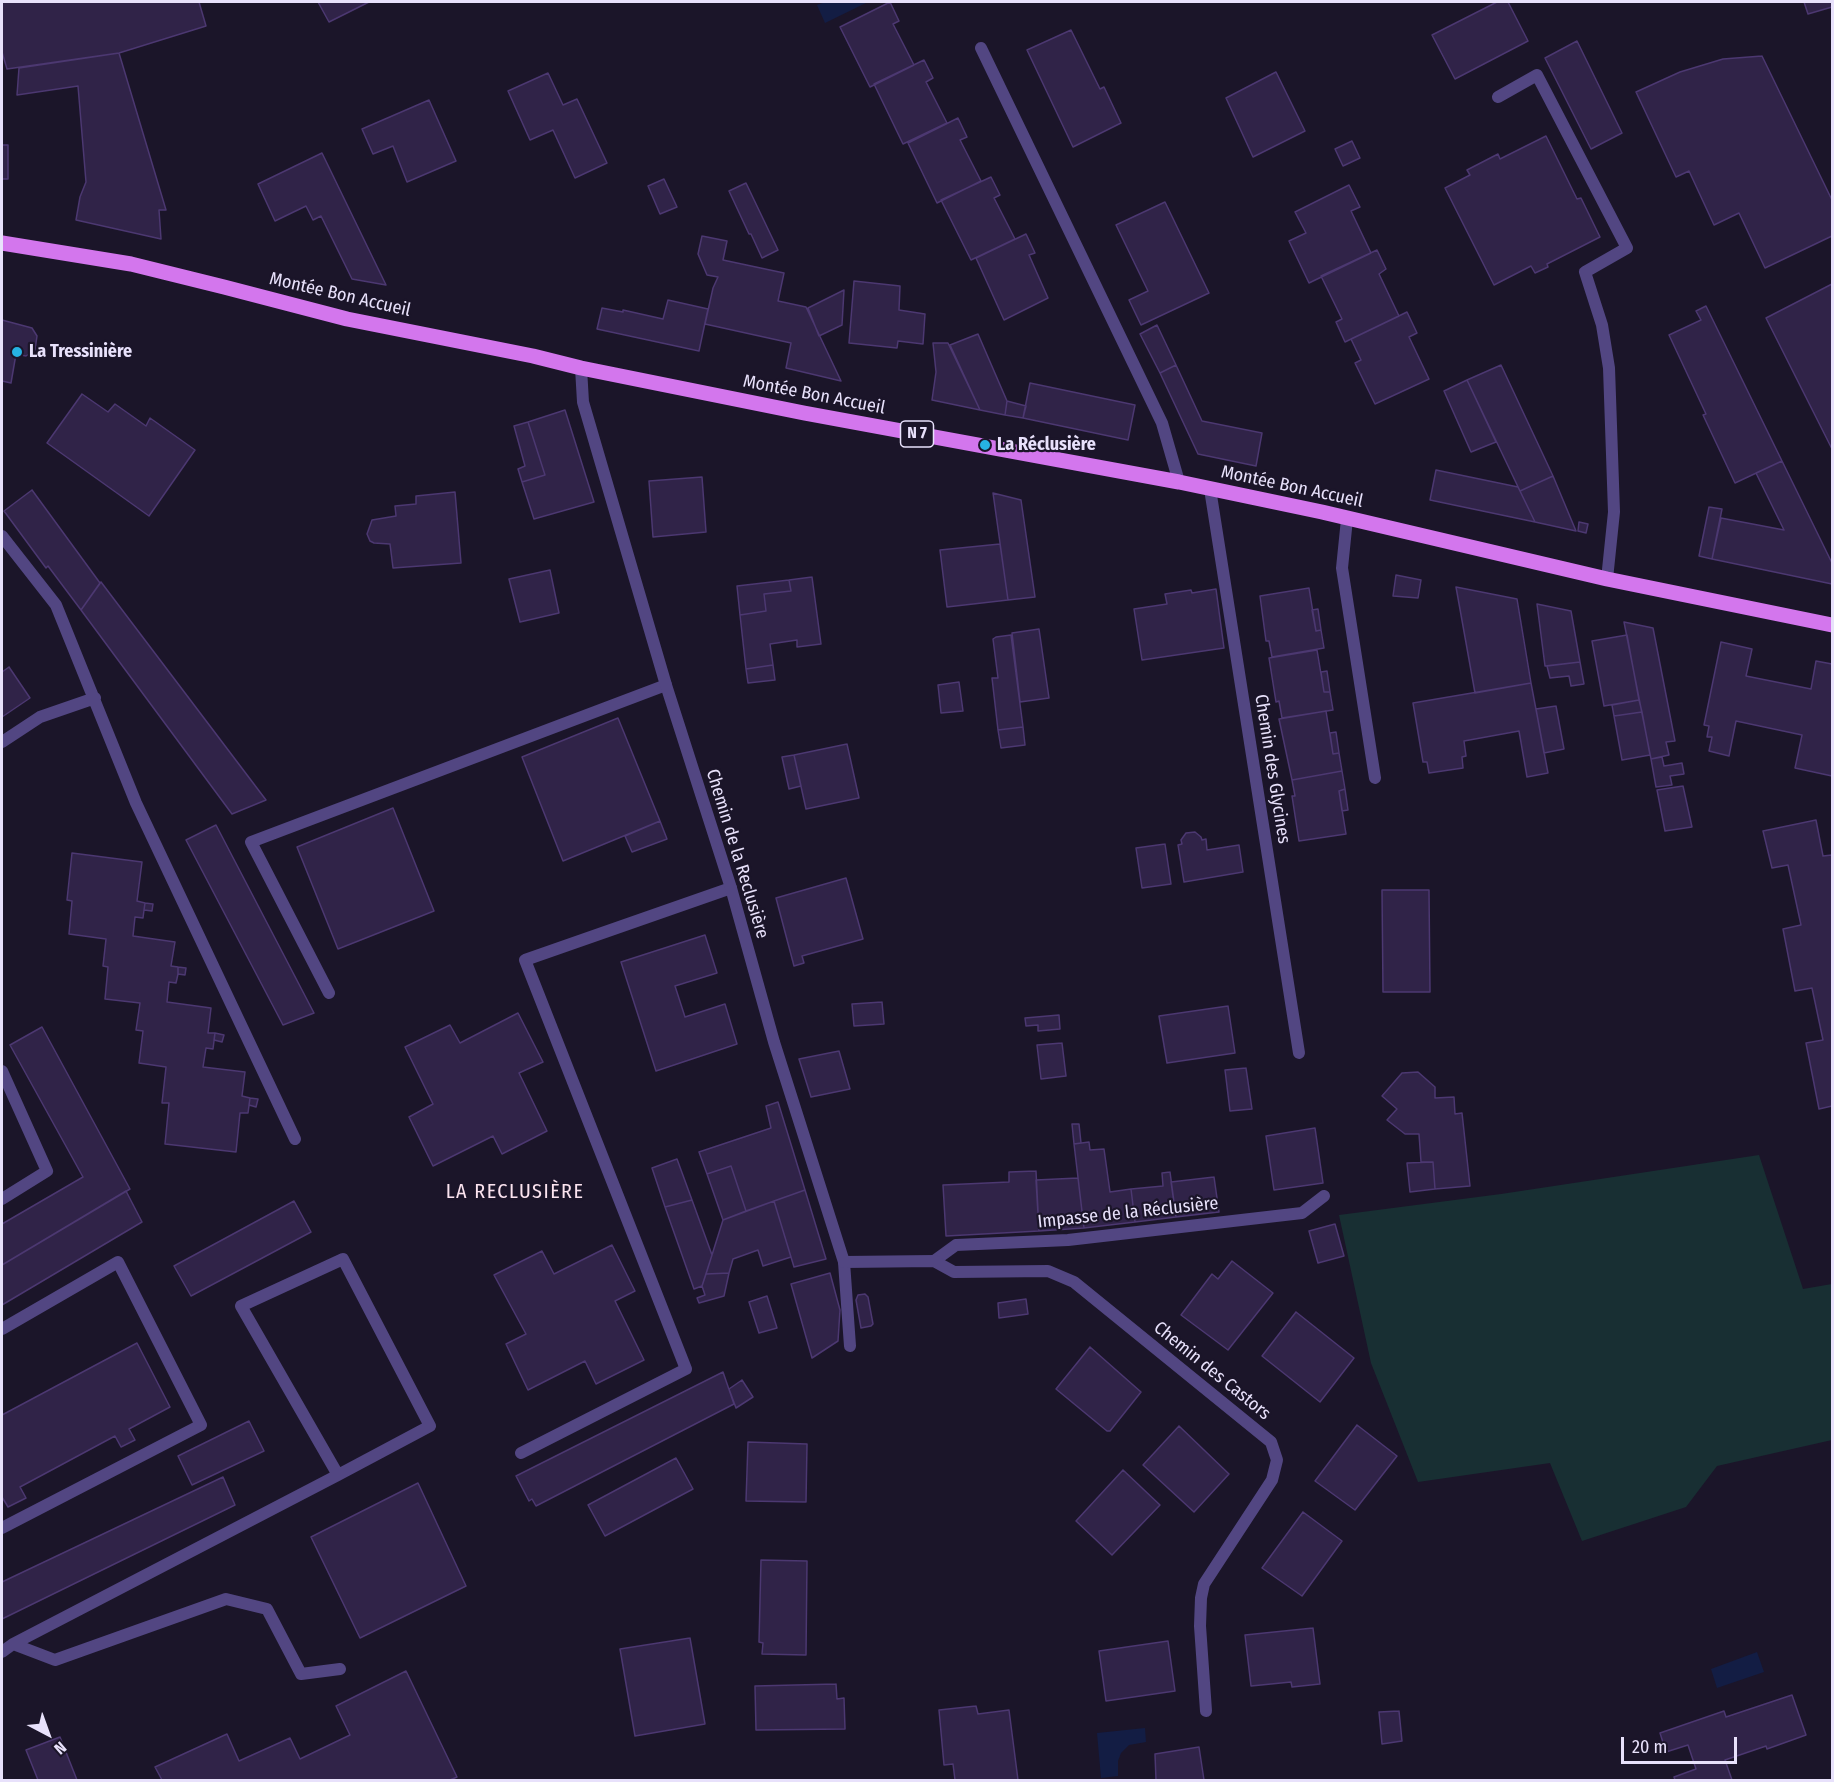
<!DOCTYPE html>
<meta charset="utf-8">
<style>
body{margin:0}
#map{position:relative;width:1834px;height:1782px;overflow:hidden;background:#1b1529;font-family:"Fira Sans Condensed",sans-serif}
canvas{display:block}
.frame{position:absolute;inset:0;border:3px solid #e8e1fb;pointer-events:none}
.north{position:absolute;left:18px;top:1704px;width:60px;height:60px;-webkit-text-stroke:4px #1b1529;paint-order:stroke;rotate:139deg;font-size:16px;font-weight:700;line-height:24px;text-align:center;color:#e8e1fb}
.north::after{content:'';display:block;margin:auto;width:21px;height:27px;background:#e8e1fb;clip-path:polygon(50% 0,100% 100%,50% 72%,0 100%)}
.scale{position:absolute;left:1621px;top:1737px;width:116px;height:27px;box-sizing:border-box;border:3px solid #e8e1fb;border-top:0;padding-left:8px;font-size:18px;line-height:21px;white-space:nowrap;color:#e8e1fb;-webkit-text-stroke:4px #1b1529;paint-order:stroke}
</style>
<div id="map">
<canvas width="1834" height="1782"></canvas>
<div class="frame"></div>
<div class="north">N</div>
<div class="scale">20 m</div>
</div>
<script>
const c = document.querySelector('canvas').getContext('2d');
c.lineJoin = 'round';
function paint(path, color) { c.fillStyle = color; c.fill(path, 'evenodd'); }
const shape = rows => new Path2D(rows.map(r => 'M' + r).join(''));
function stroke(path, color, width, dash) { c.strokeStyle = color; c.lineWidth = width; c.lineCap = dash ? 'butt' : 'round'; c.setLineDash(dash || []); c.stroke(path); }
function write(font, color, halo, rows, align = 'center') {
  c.font = font + ' "Fira Sans Condensed",sans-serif'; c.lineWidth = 4.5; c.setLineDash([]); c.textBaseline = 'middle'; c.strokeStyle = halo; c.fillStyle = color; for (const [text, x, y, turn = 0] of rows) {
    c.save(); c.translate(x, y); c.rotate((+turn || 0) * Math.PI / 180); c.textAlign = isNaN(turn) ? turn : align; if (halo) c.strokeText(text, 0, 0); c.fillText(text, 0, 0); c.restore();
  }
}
const green = shape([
 [1759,1155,1803,1289,1832,1284,1832,1440,1717,1466,1686,1507,1582,1541,1550,1463,1418,1482,1371,1363,1339,1215,1501,1194]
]);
const water = shape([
 [825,2,868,2,825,23,817,5],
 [1757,1652,1764,1672,1717,1688,1711,1669],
 [1145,1728,1146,1742,1129,1745,1121,1753,1118,1761,1118,1776,1101,1778,1097,1733]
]);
const building = shape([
 [2,2,199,2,206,26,119,53,7,69,2,52,2,2],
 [318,2,369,2,329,22,318,2],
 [890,2,899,21,893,24,914,65,870,87,840,27,890,2],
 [1497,2,1508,2,1528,41,1455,79,1432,35,1497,2],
 [1804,2,1832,2,1832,7,1808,14,1804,2],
 [1071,30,1100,89,1104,87,1121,123,1073,147,1027,50,1071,30],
 [1577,41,1622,133,1591,149,1545,58,1577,41],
 [119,53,166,210,159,210,161,239,76,220,80,197,86,182,78,86,17,95,19,68,119,53],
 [1762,56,1832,200,1832,236,1765,268,1739,213,1714,225,1689,171,1676,177,1636,92,1680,72,1723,59,1762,56],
 [924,60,933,78,926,82,947,123,903,144,874,84,924,60],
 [1276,72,1305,131,1253,157,1226,98,1276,72],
 [548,73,563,105,577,99,607,163,575,178,553,130,530,140,508,91,548,73],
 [429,100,456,161,407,182,393,146,373,154,362,129,429,100],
 [958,118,967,137,960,140,981,181,937,203,908,143,958,118],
 [1546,136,1577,199,1581,198,1600,237,1547,264,1548,267,1535,273,1531,266,1494,285,1445,188,1470,175,1467,170,1498,154,1500,159,1546,136],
 [1352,141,1360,158,1343,166,1335,149,1352,141],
 [2,145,8,145,8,179,2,179,2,145],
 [322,153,386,285,352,279,321,216,313,220,306,206,275,221,258,184,322,153],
 [991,177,1000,195,994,198,1015,239,971,260,941,200,991,177],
 [664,179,677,207,660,214,648,186,664,179],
 [746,183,778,250,762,258,751,234,749,234,729,191,746,183],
 [1349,185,1360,207,1351,211,1371,253,1309,283,1289,241,1306,233,1295,212,1349,185],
 [1165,202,1209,293,1141,325,1129,300,1148,291,1116,225,1165,202],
 [1026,234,1035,253,1029,255,1048,298,1004,320,976,258,1026,234],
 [702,236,727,241,723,260,784,273,778,301,806,307,841,381,786,368,791,343,705,324,713,288,718,277,707,275,698,254,702,236],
 [1377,250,1386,269,1379,274,1399,316,1345,342,1336,322,1342,319,1321,276,1377,250],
 [854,281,900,286,899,310,925,314,923,344,898,341,897,348,849,343,854,281],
 [1832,284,1832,449,1766,318,1832,284],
 [844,290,842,325,819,336,808,308,844,290],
 [668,300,708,309,699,351,597,329,602,308,623,312,623,310,663,319,668,300],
 [1706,306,1782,461,1735,483,1703,415,1706,414,1669,335,1701,320,1696,311,1706,306],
 [1407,312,1417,333,1409,337,1429,379,1375,404,1355,363,1361,360,1351,339,1407,312],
 [2,320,32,328,37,336,35,350,26,356,16,354,11,383,2,381,2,320],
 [1157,325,1176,365,1160,373,1140,334,1157,325],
 [978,334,1007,401,1005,415,980,410,950,345,978,334],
 [933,343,948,343,980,410,932,400,936,372,933,343],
 [1176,365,1202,421,1262,433,1256,466,1198,454,1160,373,1176,365],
 [1501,365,1553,476,1520,491,1467,380,1501,365],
 [1467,380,1496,442,1471,452,1444,391,1467,380],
 [1030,383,1135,405,1128,440,1023,418,1030,383],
 [82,394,108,412,115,404,146,426,150,418,195,450,149,516,47,443,82,394],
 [1007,401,1026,406,1023,418,1005,415,1007,401],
 [565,410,594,502,534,519,522,482,545,475,528,422,565,410],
 [528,422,545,475,522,482,518,469,525,466,514,426,528,422],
 [1782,461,1832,563,1832,584,1712,559,1721,518,1784,530,1756,473,1782,461],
 [1436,470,1518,487,1535,522,1430,500,1436,470],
 [1553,476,1576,531,1535,522,1520,491,1553,476],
 [702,477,706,532,653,537,649,481,702,477],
 [32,490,100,583,81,610,48,566,46,568,4,511,32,490],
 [455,492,461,563,393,568,390,544,374,543,370,541,367,534,372,520,396,516,395,506,416,504,416,496,455,492],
 [993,493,1021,500,1035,597,1008,600,993,493],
 [1709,507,1722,509,1712,559,1699,556,1709,507],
 [1579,522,1588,524,1586,533,1578,531,1579,522],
 [1000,544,1008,600,947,607,940,550,1000,544],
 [550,570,559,613,520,622,509,579,550,570],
 [1396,575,1421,580,1418,598,1393,596,1396,575],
 [812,577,821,644,797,647,797,640,770,644,773,665,746,669,740,615,766,611,764,594,791,591,789,580,812,577],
 [789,580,791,591,764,594,766,611,740,615,737,586,789,580],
 [101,582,266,800,232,814,81,610,101,582],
 [1456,587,1517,599,1531,683,1475,693,1456,587],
 [1309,588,1316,631,1321,630,1324,648,1272,657,1269,641,1266,641,1260,596,1309,588],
 [1216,589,1224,648,1142,660,1134,609,1167,604,1165,594,1191,590,1192,593,1216,589],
 [1537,604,1571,611,1580,662,1545,666,1537,604],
 [1318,609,1321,630,1316,631,1312,610,1318,609],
 [1624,622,1653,628,1675,741,1666,742,1669,755,1651,759,1624,622],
 [1039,629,1049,698,1020,702,1012,633,1039,629],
 [1011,635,1023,727,998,730,992,678,998,678,993,639,996,637,1011,635],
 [1627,635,1639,700,1604,706,1592,641,1627,635],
 [1721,642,1752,649,1746,676,1811,689,1816,661,1832,664,1832,776,1795,768,1802,735,1736,721,1729,756,1709,751,1712,737,1707,737,1709,726,1704,725,1721,642],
 [1317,650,1324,692,1330,692,1333,710,1282,718,1279,701,1276,702,1269,658,1317,650],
 [1580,662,1584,684,1571,686,1569,676,1550,678,1547,666,1580,662],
 [773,665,775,680,748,683,746,669,773,665],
 [9,667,30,698,2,717,2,672,9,667],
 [1327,671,1330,692,1324,692,1321,672,1327,671],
 [959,682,963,711,941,713,938,685,959,682],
 [1531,683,1548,773,1527,777,1519,731,1464,741,1466,756,1462,757,1463,768,1429,773,1427,762,1423,762,1413,703,1531,683],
 [1639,700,1642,712,1614,716,1612,705,1639,700],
 [1556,706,1564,749,1544,753,1536,709,1556,706],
 [1326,711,1333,754,1339,753,1342,771,1292,780,1279,719,1326,711],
 [1642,712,1650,755,1622,760,1614,716,1642,712],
 [618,718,660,821,563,861,522,757,618,718],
 [1023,727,1025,745,1001,748,998,730,1023,727],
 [1336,732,1339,753,1333,754,1330,733,1336,732],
 [847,744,859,798,806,809,794,755,847,744],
 [794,755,801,786,789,789,782,757,794,755],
 [1662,757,1664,766,1682,763,1684,774,1670,776,1672,785,1656,787,1651,759,1662,757],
 [1342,771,1345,789,1339,791,1346,834,1299,841,1292,796,1295,796,1292,780,1342,771],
 [1683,786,1692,827,1665,831,1657,790,1683,786],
 [1345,789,1348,810,1342,811,1339,791,1345,789],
 [393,808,434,911,338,949,297,847,393,808],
 [1816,820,1823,856,1832,855,1832,1106,1819,1109,1806,1043,1823,1040,1812,988,1795,991,1783,929,1801,925,1788,865,1772,868,1763,831,1816,820],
 [660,821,667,839,632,852,625,836,660,821],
 [216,825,314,1013,283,1025,186,840,216,825],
 [1195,832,1201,837,1202,840,1206,839,1207,850,1239,845,1243,872,1184,882,1178,845,1182,844,1181,840,1186,833,1195,832],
 [1165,844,1171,884,1142,888,1136,848,1165,844],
 [72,853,142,862,137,901,145,903,144,910,143,918,135,917,133,936,175,942,171,966,178,967,178,974,176,983,169,982,167,1002,211,1008,208,1033,215,1033,213,1049,206,1048,203,1067,245,1072,242,1096,250,1098,248,1113,240,1113,236,1152,165,1144,169,1103,162,1103,166,1067,139,1063,143,1031,136,1030,140,1003,105,999,108,967,103,966,106,939,69,934,72,901,67,900,72,853],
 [846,878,863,939,802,956,804,963,794,966,776,898,846,878],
 [1382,890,1429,890,1430,992,1383,992,1382,890],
 [145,903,153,904,152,911,144,910,145,903],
 [705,935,717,973,675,986,685,1017,725,1004,737,1044,656,1071,621,962,705,935],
 [178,967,186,968,185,975,178,974,178,967],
 [882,1002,884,1024,854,1026,852,1004,882,1002],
 [1228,1006,1235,1053,1167,1063,1159,1016,1228,1006],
 [518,1013,543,1062,519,1073,547,1131,502,1154,493,1136,433,1166,409,1117,433,1104,405,1047,450,1025,460,1043,518,1013],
 [1059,1015,1060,1029,1038,1031,1038,1025,1026,1026,1025,1018,1059,1015],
 [42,1027,130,1189,2,1265,2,1224,83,1177,10,1045,42,1027],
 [215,1033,224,1035,222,1042,214,1040,215,1033],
 [1062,1043,1066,1076,1041,1079,1037,1045,1062,1043],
 [839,1051,850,1089,811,1097,799,1059,839,1051],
 [1246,1068,1252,1109,1230,1111,1225,1070,1246,1068],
 [1418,1072,1435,1087,1435,1098,1454,1097,1455,1114,1462,1113,1470,1186,1435,1189,1433,1162,1421,1162,1419,1134,1405,1134,1387,1120,1397,1109,1382,1096,1402,1073,1418,1072],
 [250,1098,258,1099,256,1107,249,1105,250,1098],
 [778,1102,805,1190,746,1211,731,1166,707,1174,699,1152,771,1128,766,1106,778,1102],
 [1072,1124,1079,1124,1081,1143,1074,1144,1072,1124],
 [1315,1128,1323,1183,1274,1190,1266,1136,1315,1128],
 [1089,1142,1090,1150,1104,1149,1110,1192,1131,1189,1135,1222,1084,1228,1074,1144,1089,1142],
 [677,1159,692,1200,665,1207,652,1168,677,1159],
 [1433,1162,1435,1189,1410,1192,1407,1163,1433,1162],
 [731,1166,746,1211,723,1220,707,1174,731,1166],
 [1036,1171,1039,1231,946,1236,943,1185,1009,1182,1009,1172,1036,1171],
 [1170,1172,1176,1217,1135,1222,1131,1189,1163,1186,1162,1173,1170,1172],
 [1214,1177,1219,1212,1176,1217,1171,1182,1214,1177],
 [1078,1178,1084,1228,1039,1231,1036,1180,1078,1178],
 [805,1190,826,1259,794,1267,774,1201,805,1190],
 [126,1191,142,1222,2,1305,2,1265,126,1191],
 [692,1200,712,1255,702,1286,694,1289,665,1207,692,1200],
 [294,1201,311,1232,191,1296,174,1266,294,1201],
 [774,1201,791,1257,763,1266,758,1250,733,1259,729,1273,706,1274,723,1220,774,1201],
 [1335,1224,1344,1256,1318,1263,1309,1231,1335,1224],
 [612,1245,635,1291,615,1301,644,1360,596,1384,585,1361,528,1390,506,1344,526,1334,494,1275,542,1251,554,1274,612,1245],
 [1232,1261,1273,1293,1228,1350,1181,1315,1212,1274,1218,1279,1232,1261],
 [729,1273,724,1296,699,1303,697,1298,705,1295,702,1286,706,1274,729,1273],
 [830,1273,840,1310,838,1341,812,1358,791,1284,830,1273],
 [865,1294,868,1297,873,1324,871,1326,861,1328,856,1300,858,1295,865,1294],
 [767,1296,777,1328,759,1333,749,1302,767,1296],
 [1026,1299,1028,1314,999,1318,998,1303,1026,1299],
 [1296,1312,1354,1358,1320,1402,1262,1356,1296,1312],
 [137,1343,170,1407,129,1429,135,1440,121,1447,115,1436,20,1487,26,1498,8,1507,2,1497,2,1415,137,1343],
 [1090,1347,1141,1392,1110,1431,1107,1431,1056,1389,1090,1347],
 [723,1372,734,1404,536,1506,532,1499,529,1501,516,1476,723,1372],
 [742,1380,753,1397,736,1408,729,1389,742,1380],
 [249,1421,264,1451,192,1485,178,1456,249,1421],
 [1357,1425,1397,1456,1355,1510,1315,1481,1357,1425],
 [1179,1426,1229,1474,1194,1512,1143,1465,1179,1426],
 [748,1442,807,1444,806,1502,746,1501,748,1442],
 [676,1458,693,1489,605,1536,588,1505,676,1458],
 [1123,1470,1160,1505,1112,1555,1076,1521,1123,1470],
 [223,1477,235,1505,2,1619,2,1582,223,1477],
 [418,1483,466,1586,360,1638,311,1537,418,1483],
 [1303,1512,1342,1541,1302,1596,1262,1568,1303,1512],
 [761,1560,807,1561,806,1655,762,1654,763,1643,759,1642,761,1560],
 [1313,1628,1320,1684,1292,1687,1291,1682,1251,1686,1245,1635,1313,1628],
 [690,1638,705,1724,635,1736,620,1649,690,1638],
 [1168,1641,1175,1691,1106,1701,1099,1651,1168,1641],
 [406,1671,457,1777,450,1780,162,1780,155,1767,227,1734,239,1761,290,1738,300,1759,350,1735,336,1706,406,1671],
 [836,1684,837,1699,844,1698,845,1729,756,1730,755,1686,836,1684],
 [1792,1695,1806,1735,1767,1749,1766,1746,1725,1760,1732,1780,1675,1780,1674,1777,1696,1769,1688,1745,1666,1752,1660,1733,1724,1711,1726,1717,1792,1695],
 [976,1706,978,1714,1009,1710,1018,1780,955,1780,953,1764,944,1765,939,1710,976,1706],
 [1399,1711,1402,1741,1382,1744,1379,1712,1399,1711],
 [60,1737,77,1780,38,1780,26,1750,60,1737],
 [1199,1747,1204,1780,1156,1780,1155,1754,1199,1747]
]);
const lane = shape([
 [981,48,1162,423,1179,482],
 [1498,97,1537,75,1627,248,1585,272,1602,325,1609,368,1614,512,1607,579],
 [1347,519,1342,568,1375,778],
 [2,536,56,605,136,803,295,1139],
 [2,742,40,717,95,698],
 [329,993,251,842,666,685],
 [2,1071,47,1171,2,1199],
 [934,1261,956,1245,1068,1240,1302,1213,1324,1196],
 [844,1262,850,1346],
 [2,1329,118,1262,201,1425,2,1528],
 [521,1453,686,1369,525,960,731,888],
 [13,1644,55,1660,226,1599,267,1609,301,1674,340,1669],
 [2,1652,13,1644,338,1475,430,1426,343,1259,241,1306,338,1475]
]);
const street = shape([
 [581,368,583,402,666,685,731,888,774,1042,844,1262,934,1261,954,1272,1048,1271,1074,1282,1271,1442,1277,1460,1272,1480,1204,1584,1201,1598,1200,1626,1206,1711],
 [1210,489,1299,1053]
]);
const primary = shape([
 [2,243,131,264,224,287,347,319,533,356,581,368,804,413,1179,482,1322,512,1607,579,1832,625]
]);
const markers = [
 [17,352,6,"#26b2e2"],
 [985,445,6,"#26b2e2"]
];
const shields = [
 [917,434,33]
];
const shieldNames = [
 ["N 7",917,434]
];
const streetNames = [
 ["Montée Bon Accueil",340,295,13],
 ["Montée Bon Accueil",814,395,11],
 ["Montée Bon Accueil",1292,487,12],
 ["Chemin des Glycines",1272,769,81],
 ["Chemin de la Reclusière",737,854,73],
 ["Impasse de la Réclusière",1128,1213,-6],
 ["Chemin des Castors",1212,1371,39]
];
const poiNames = [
 ["La Tressinière",29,352],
 ["La Réclusière",997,445]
];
const neighbourhoodNames = [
 ["LA RECLUSIÈRE",515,1192]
];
paint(green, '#182f33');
paint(water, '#131d44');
paint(building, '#302348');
stroke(building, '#4c3871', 1.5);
stroke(lane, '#524682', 12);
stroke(street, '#524682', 12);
stroke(primary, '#d376ed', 15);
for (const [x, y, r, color] of markers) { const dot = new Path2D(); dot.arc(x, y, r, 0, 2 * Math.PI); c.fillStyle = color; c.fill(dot); stroke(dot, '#1b1529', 2); }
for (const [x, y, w] of shields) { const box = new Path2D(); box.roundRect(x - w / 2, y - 13, w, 26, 4.5); c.fillStyle = '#1b1529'; c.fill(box); stroke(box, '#e8e1fb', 1.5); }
write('bold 16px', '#e8e1fb', null, shieldNames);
write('18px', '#e8e1fb', '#1b1529', streetNames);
write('bold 18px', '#e8e1fb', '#1b1529', poiNames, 'left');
c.letterSpacing = '1.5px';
write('20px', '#fbe3ef', '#1b1529', neighbourhoodNames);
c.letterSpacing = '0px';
</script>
